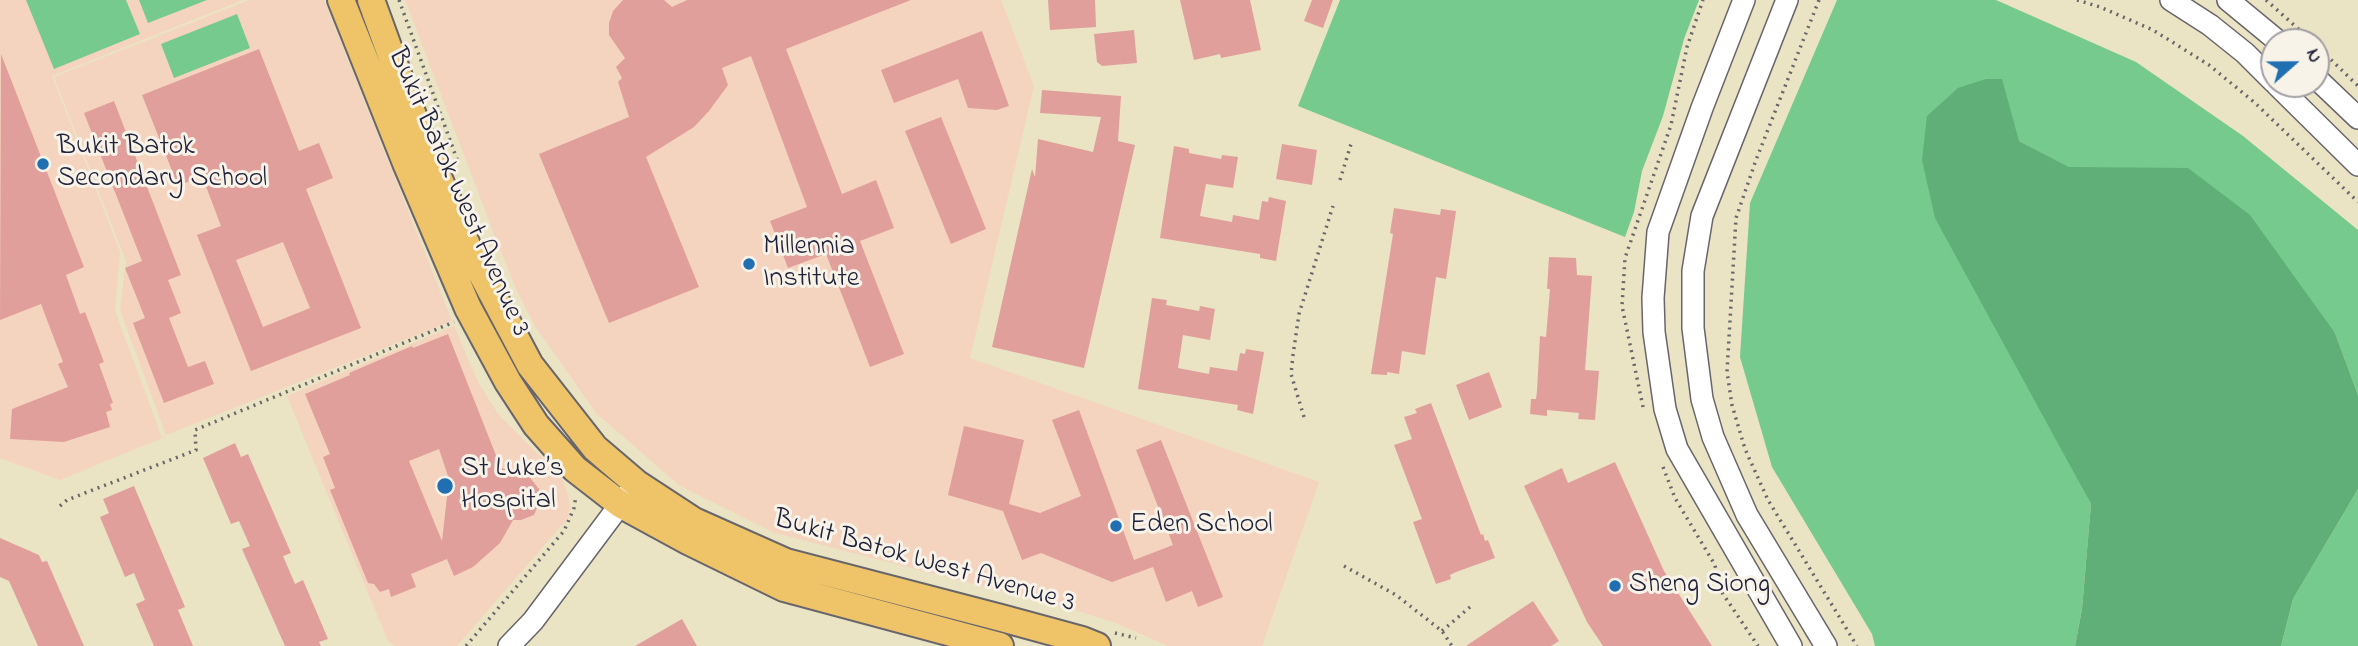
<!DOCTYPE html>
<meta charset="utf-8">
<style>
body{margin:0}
#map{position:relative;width:2358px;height:646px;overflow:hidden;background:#eae3c4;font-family:"Indie Flower",sans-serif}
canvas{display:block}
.north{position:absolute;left:2260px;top:28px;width:70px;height:70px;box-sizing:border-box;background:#f7f3e8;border:2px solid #a29fa3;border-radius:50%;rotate:69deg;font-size:19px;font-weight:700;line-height:28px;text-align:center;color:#22223b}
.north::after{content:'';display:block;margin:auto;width:24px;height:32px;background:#1f6fb2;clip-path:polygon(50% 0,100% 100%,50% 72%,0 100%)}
</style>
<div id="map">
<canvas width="2358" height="646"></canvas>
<div class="north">N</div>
</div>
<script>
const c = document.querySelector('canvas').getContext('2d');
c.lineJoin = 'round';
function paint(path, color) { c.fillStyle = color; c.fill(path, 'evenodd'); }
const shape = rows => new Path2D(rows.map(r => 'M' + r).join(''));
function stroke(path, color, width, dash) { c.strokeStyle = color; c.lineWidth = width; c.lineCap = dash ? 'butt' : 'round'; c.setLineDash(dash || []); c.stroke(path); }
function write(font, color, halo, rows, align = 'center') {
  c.font = font + ' "Indie Flower",sans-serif'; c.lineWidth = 6; c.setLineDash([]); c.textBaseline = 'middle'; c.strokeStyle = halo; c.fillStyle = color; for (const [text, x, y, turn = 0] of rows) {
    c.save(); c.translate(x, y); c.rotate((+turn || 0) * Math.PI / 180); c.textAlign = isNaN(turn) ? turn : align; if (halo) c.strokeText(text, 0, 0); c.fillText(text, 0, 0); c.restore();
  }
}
const built = shape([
 [0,0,243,0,52,76,120,252,115,311,162,438,60,480,0,458],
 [249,0,324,0,452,321,166,435,120,310,126,261,54,77],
 [405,0,1001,0,1034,86,970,358,1319,482,1262,646,1168,646,1116,623,1075,610,775,533,680,486,596,413,535,326,516,289,496,239],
 [454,326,478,382,498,414,562,478,568,495,570,507,567,519,457,646,395,646,388,641,287,396]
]);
const green = shape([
 [26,0,126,0,140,34,54,69],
 [139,0,207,0,148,23],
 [1340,0,1699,0,1684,39,1663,116,1642,171,1634,212,1625,237,1298,106],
 [1837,0,1996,0,2136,62,2243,136,2358,230,2358,395,2335,333,2188,168,2070,168,2019,141,2045,417,2091,504,2082,609,2075,646,1875,646,1872,634,1772,467,1740,357,1750,203],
 [237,14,250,48,174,78,161,44],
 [2358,489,2358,646,2281,646,2293,599]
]);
const forest = shape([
 [1986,79,2002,79,2019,141,2069,167,2188,168,2250,215,2335,333,2358,395,2358,489,2293,599,2281,646,2075,646,2082,609,2091,504,1935,218,1922,160,1927,116,1958,88]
]);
const building = shape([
 [623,0,664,0,672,7,687,0,911,0,786,49,842,194,876,180,894,228,860,241,904,354,870,367,826,254,788,268,770,221,807,207,751,56,722,68,728,85,709,111,694,127,646,157,699,287,609,323,539,154,629,117,618,82,622,78,616,67,625,58,609,35,609,23,613,11],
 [1048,0,1095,0,1096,27,1050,30],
 [1180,0,1250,0,1261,50,1221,58,1220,54,1194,60],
 [1312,0,1333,0,1323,28,1304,21],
 [1134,30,1137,63,1102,66,1097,62,1094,34],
 [982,31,1009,106,997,110,968,108,958,79,894,103,881,70],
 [259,49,299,151,319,143,333,178,306,189,361,328,251,371,197,235,221,226,202,176,178,186,142,95],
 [283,242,310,308,263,327,236,260],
 [1,54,84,267,66,275,80,314,85,312,104,362,99,364,113,403,110,404,112,410,106,412,110,427,64,442,10,439,12,409,68,387,58,364,63,362,41,304,0,320],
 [1042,90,1121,96,1118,141,1135,145,1084,368,992,347,1032,169,1035,177,1038,139,1093,152,1101,117,1040,113],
 [114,101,181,275,168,280,181,313,169,318,188,367,205,361,214,384,164,403,133,323,145,318,125,268,142,261,84,113],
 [941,117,986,229,951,244,905,131],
 [1282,144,1317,150,1312,185,1276,179],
 [1174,146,1189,149,1189,153,1221,159,1222,155,1238,157,1233,188,1206,184,1200,216,1232,222,1233,215,1259,220,1262,201,1268,202,1269,197,1286,201,1276,261,1260,258,1260,254,1160,238],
 [1394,208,1440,215,1441,209,1456,211,1446,279,1436,277,1425,355,1402,351,1399,374,1387,372,1387,375,1371,374,1393,234,1390,233],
 [1549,257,1576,258,1577,275,1592,276,1585,370,1599,371,1595,420,1578,419,1579,413,1547,410,1547,416,1530,414,1531,399,1536,399,1537,391,1540,336,1546,337,1550,289,1547,289],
 [1152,298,1167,300,1166,305,1199,311,1200,306,1215,309,1210,340,1183,335,1178,368,1209,374,1210,367,1237,371,1240,353,1245,354,1246,349,1264,352,1253,414,1237,410,1238,405,1138,389],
 [448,334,501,468,528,475,539,489,541,499,534,515,521,520,513,520,500,543,473,567,454,576,447,559,411,574,416,587,391,597,389,589,380,592,374,584,368,583,330,490,335,488,323,457,330,454,305,394,350,375,349,373,412,346,413,348],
 [439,449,449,479,442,541,409,461],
 [1489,372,1502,407,1469,420,1456,385],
 [1431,403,1481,535,1483,534,1485,541,1488,540,1495,558,1456,572,1450,575,1451,579,1436,584,1413,522,1422,519,1394,445,1412,439,1404,417,1417,413,1415,409],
 [1079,410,1134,560,1173,545,1136,450,1161,440,1223,597,1198,607,1192,591,1166,602,1153,567,1112,582,1041,553,1022,560,1003,511,948,495,964,426,1024,440,1009,504,1040,513,1081,496,1052,420],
 [235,443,241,457,248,454,291,553,283,556,295,584,303,580,328,639,319,642,321,646,285,646,242,549,250,546,239,521,231,524,203,458],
 [1615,462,1664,571,1712,646,1603,646,1587,622,1524,486,1562,468,1568,483],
 [134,486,185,607,178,610,193,646,154,646,136,604,145,600,134,573,125,577,100,517,109,513,103,499],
 [0,538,39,555,42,562,47,561,84,646,38,646,9,581,0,577],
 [1533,601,1559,641,1551,646,1466,646],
 [682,619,697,646,635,646]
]);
const path = shape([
 [399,0,458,162],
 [1819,0,1756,160,1736,218,1727,372,1732,405,1745,449,1768,500,1857,646],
 [2077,0,2100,7,2153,30,2209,65,2254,102,2358,202],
 [2266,0,2313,42],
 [2316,45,2358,86],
 [1340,180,1351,144],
 [1643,407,1622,306,1625,258,1671,125,1687,47,1703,0],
 [1304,417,1291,374,1293,355,1299,314,1333,206],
 [1663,467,1675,498,1715,565,1719,588,1758,646],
 [60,506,67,500,196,450,195,430,454,322],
 [1344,566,1396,595,1442,631,1452,646],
 [1442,631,1470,607],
 [1115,633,1136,638],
 [466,646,564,531,574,508,576,496]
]);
const minor = shape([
 [1744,0,1702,108,1658,232,1653,298,1654,332,1665,409,1677,449,1791,646],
 [1787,0,1702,216,1693,271,1693,328,1702,399,1713,437,1747,515,1826,646],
 [2171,0,2210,25,2245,53,2274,82],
 [2228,0,2279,42],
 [2316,78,2358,118],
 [2276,84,2358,165],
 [509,646,533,621,628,494]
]);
const major = shape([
 [341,0,406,163,468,308,508,382,536,425,575,469,620,504,688,541,784,588,1000,646],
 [371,0,418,129,469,250,530,365,595,448,636,483,694,521,786,562,1005,619,1082,640,1097,646]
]);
const markers = [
 [43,164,7,"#1f6fb2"],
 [749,264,7,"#1f6fb2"],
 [445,486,9,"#1f6fb2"],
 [1116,526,7,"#1f6fb2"],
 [1615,586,7,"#1f6fb2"]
];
const poiNames = [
 ["Bukit Batok",57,148],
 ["Secondary School",57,180],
 ["Millennia",763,248],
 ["Institute",763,280],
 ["St Luke’s",461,470],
 ["Hospital",461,502],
 ["Eden School",1130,526],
 ["Sheng Siong",1629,586]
];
const streetNames = [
 ["Bukit Batok West Avenue 3",457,193,66],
 ["Bukit Batok West Avenue 3",924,563,16]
];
paint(built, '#f4d4bf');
paint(green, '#76ca8d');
paint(forest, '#60ae78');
paint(building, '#e19f9c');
stroke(minor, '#68666b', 24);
stroke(major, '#68666b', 30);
stroke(path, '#68666b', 3.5, [2, 5]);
stroke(minor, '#fff', 21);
stroke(major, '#efc469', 26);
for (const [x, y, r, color] of markers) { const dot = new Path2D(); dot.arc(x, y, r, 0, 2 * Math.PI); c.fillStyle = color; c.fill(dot); stroke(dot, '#f7f3e8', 2.5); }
write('28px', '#22223b', '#f7f3e8', poiNames, 'left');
write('28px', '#22223b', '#f7f3e8', streetNames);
</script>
